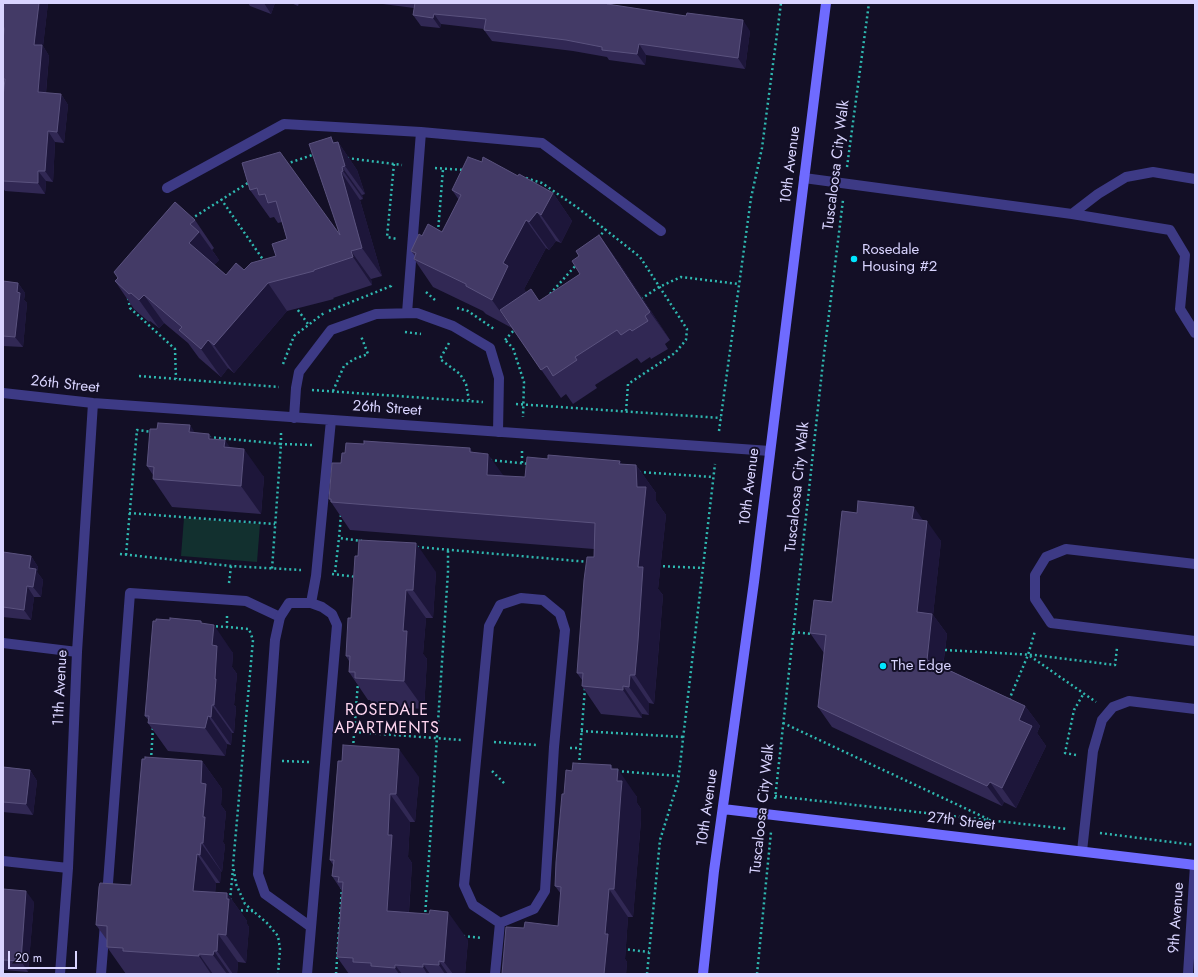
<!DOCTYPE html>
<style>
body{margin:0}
#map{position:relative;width:1198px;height:977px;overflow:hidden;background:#130f26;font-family:Jost,sans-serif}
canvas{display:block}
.frame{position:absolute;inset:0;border:4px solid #d9d4ff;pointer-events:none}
.scale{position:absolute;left:8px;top:951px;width:69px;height:18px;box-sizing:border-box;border:2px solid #d9d4ff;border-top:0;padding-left:5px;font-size:12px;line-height:14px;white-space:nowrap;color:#d9d4ff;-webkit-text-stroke:3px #130f26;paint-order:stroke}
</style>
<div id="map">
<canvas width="1198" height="977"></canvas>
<div class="frame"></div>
<div class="scale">20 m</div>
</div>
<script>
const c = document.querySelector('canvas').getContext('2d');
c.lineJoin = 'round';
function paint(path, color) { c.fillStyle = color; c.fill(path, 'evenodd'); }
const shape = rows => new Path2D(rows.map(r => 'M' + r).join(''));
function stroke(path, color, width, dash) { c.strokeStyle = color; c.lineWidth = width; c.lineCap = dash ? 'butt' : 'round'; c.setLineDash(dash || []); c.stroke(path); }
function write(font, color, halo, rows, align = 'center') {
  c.font = font + ' Jost,sans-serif'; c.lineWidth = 4; c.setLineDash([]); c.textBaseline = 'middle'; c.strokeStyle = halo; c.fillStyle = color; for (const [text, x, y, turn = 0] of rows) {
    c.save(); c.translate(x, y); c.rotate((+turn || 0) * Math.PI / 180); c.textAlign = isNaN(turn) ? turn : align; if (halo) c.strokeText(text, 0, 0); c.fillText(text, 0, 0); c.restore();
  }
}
const green = shape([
 [184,518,260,524,257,562,181,556]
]);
const path = shape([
 [347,158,402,165],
 [286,164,315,154],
 [394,164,387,237,397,239],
 [847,167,869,3],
 [435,168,464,170],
 [526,178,542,183,578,208,640,257,687,329,686,340,675,353,628,384,626,412],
 [221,199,264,261],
 [191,219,251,181],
 [438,232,443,169],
 [598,238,606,229],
 [426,292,435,300],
 [550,294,577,264],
 [128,298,130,308,175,349,176,379],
 [641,299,659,287,681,277,739,284],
 [295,306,308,324],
 [457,308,468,311,494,329],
 [329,311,391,286,391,283],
 [405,332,421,334],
 [505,340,515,329],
 [506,341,513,348,524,382,523,417],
 [449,343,440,359,460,374,466,384,469,400],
 [283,364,294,336,324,313],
 [139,376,279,387],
 [312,390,483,402],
 [333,391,344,366,354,359,368,354,361,336],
 [516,404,721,418],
 [719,431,751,198,762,148,781,3],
 [281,433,281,444,312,445],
 [209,437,281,444,272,569],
 [490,460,529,464],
 [522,463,522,450],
 [639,472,713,477],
 [129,513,275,524],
 [341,515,339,538,362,541],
 [417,547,589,562],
 [120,554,231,566,301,570],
 [126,555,137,430,152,432],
 [658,566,703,568],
 [335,572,339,538],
 [332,574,357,577],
 [229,583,231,566],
 [227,616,227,627,249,629,253,640,233,865,236,884,245,904,267,923,278,936,280,949,278,974],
 [211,626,227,627],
 [793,632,812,634],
 [945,650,1034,655,1115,665,1117,648],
 [1030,656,1096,702],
 [1009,700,1028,655,1035,631],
 [783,723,988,819],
 [581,731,683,737],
 [354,732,461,740],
 [494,742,537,745],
 [353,748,358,682],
 [570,748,580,748],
 [1076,755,1065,753,1074,710,1084,693],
 [151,760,153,727],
 [282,761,309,762],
 [579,765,585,688],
 [492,771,506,785],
 [617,771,678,776],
 [775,796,1068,829],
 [775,799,822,371,843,200],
 [1100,833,1195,845],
 [230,900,233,869],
 [236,910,253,911],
 [425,917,448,572,448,550],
 [463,936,482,938],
 [623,949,649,952],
 [336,974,342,887],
 [647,974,660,840,678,782,715,464],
 [757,974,771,832]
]);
const lane = shape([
 [804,178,1072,214],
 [1195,179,1153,172,1126,177,1098,194,1072,214,1170,230,1185,255,1180,309,1195,333],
 [1195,564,1066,549,1046,557,1035,575,1035,599,1051,623,1195,641],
 [521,598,543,600,560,614,565,630,554,747,545,891,534,909,500,923,473,905,464,885,489,626,500,605,521,598],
 [1082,851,1093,751,1102,720,1113,707,1129,701,1195,709],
 [107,896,130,593,246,601,280,617],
 [101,974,105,924],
 [495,974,500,923]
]);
const street = shape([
 [167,188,284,124,421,132,542,143,661,231],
 [407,313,421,132],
 [3,393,93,403,770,451],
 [294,418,296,388,299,372,331,330,376,314,417,313,453,326,490,348,499,378,498,432],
 [3,643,77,652],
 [3,861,68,868],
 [311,927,265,894,258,874,275,640,280,617,289,603,311,603],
 [60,974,68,868,77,652,93,403],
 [307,974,337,625,332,614,322,607,311,603,316,576,331,420],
 [1188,974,1195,865]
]);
const secondary = shape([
 [723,809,1195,865],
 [703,974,714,871,754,582,826,3]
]);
const wall = shape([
 [3,3,48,3,43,46,49,56,46,93,61,94,68,105,64,143,55,142,53,182,46,181,45,194,5,191,3,188,3,97,4,85,3,83,3,43,4,32,3,31],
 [248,3,275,3,271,14,250,6],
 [291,3,299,3,298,6],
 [375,3,612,3,613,5,750,31,745,69,646,55,645,65,609,60,607,57,573,51,492,41,484,30,484,29,441,24,440,28,421,26,413,15,414,8],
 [335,142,338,142,357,170,365,194,362,195,363,199,360,200,382,276,371,279,372,285,333,298,334,299,287,311,234,373,228,368,221,377,199,358,188,343,164,323,159,328,150,321,149,322,134,309,115,281,195,220,214,248,212,250,219,260,214,265,226,275,244,270,276,256,287,239,282,222,278,223,274,217,270,218,250,190,242,163,340,235],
 [518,176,553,193,572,221,561,243,556,241,549,250,546,248,524,289,526,292,539,301,580,274,579,256,599,235,619,263,670,340,665,344,668,349,651,359,650,357,641,363,637,358,595,385,597,388,573,404,566,394,561,398,512,328,486,314,483,311,433,287,414,259,415,256,411,251,422,236,442,232,459,200,452,190],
 [3,281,18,283,25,293,24,300,27,303,23,347,3,346],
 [195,433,213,439,231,448,264,477,261,514,172,507,153,479,153,475,147,466],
 [473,452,504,476,525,477,622,464,636,465,656,493,656,501,666,515,658,589,663,595,657,669,654,704,649,703,649,715,642,714,642,718,601,714,582,686,582,680,577,673,594,557,594,549,350,530,331,502,329,499,341,463],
 [857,513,923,520,941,541,933,615,947,634,943,667,1025,706,1040,726,1037,733,1046,746,1016,808,1004,802,1002,806,832,727,818,707,824,653,810,633,832,602],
 [3,552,31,556,38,567,37,572,43,580,41,597,34,597,31,620,3,617],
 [436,572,433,618,426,618,423,654,427,659,424,709,374,706,370,700,368,700,349,672,349,661,346,656,351,618],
 [170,620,201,621,203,624,233,653,232,667,237,674,234,705,236,707,234,733,232,733,231,745,227,744,225,756,168,751,148,723,149,721,145,716],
 [202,761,222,789,221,805,226,812,223,842,225,845,222,872,221,871,220,883,216,883,215,893,227,893,247,921,247,924,249,927,246,963,238,962,237,974,126,974,107,947,107,940,96,925,131,885],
 [338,761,419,777,415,822,410,822,408,857,412,863,409,912,468,940,465,974,349,974,337,957,342,891,332,876,333,865,330,860],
 [3,767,30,770,37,781,33,815,3,812],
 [614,769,637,797,637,803,641,809,641,820,633,917,628,917,625,959,627,962,626,974,502,974,524,928,558,926,561,894,555,886,564,794,572,771],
 [3,889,34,902,28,972,3,970]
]);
const shadedWall = shape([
 [39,3,48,3,43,46,49,56,45,102,38,92,34,45],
 [264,3,275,3,271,14],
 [607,3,612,3,615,8,607,4],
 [434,14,441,24,440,28,433,18],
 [743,20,750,31,745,69,738,58],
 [639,44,646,55,645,65,637,54],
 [61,94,68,105,64,143,57,132],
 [48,131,55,142,53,182,45,171],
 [331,137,340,150,338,142,357,170,365,194,345,166,333,143],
 [342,167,362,195,363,199,343,171],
 [38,171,46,181,45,194,38,183],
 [341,172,360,200,382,276,362,248],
 [553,193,572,221,561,243,541,215],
 [537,212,556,241,549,250,529,222],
 [526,220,546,248,524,289,528,294,512,328,492,300,503,263],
 [199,232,219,260,209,271,189,243],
 [599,235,619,263,670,340,650,312],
 [351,251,371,279,372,285,353,257],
 [18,283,25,293,24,300,27,303,23,347,15,337,17,292],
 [268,283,287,311,234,373,214,345],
 [144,295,164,323,159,328,139,300],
 [208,340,228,368,221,377,201,349],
 [190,425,209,454,189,432],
 [209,434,229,462,209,439],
 [225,440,243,465,244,449,264,477,261,514,241,486,224,447],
 [470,448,487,473,488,454,508,482,507,503,470,452],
 [620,461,637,485,636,465,656,493,656,501,666,515,658,589,663,595,654,704,635,675,638,567,619,464],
 [914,507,927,526,927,521,941,541,933,615,947,634,941,680,927,660,917,612,912,519],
 [416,543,436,572,433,618,413,590],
 [31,556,38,567,37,572,43,580,41,597,33,587,29,568],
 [27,586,34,597,31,620,24,610],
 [406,590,426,618,423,654,427,659,424,709,404,681,403,631],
 [201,621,213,637,214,625,233,653,232,667,237,674,234,705,236,707,234,733,214,705,215,679,212,645,201,623],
 [630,675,649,703,649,715,629,687],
 [623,686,642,714,642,718,623,690],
 [212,705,232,733,231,745,211,717],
 [1025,706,1040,726,1037,733,1046,746,1016,808,1002,788,1019,720],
 [208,716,227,744,225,756,205,728],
 [399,749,419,777,415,822,396,794],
 [202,761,222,789,221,805,226,812,223,842,225,845,222,872,203,843,203,817,201,783],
 [611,765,617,774,618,769,637,797,637,803,641,809,641,820,633,917,614,889,617,781,611,769],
 [30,770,37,781,33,815,26,804],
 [990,782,1004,802,1002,806,987,786],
 [390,794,410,822,408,857,412,863,407,939,387,911,388,835],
 [201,843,221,871,220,883,200,855],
 [197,854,216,883,213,919,193,891],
 [609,889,628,917,625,959,627,962,626,974,604,974,605,934],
 [26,891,34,902,28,972,21,961],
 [227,893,247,921,247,924,249,927,246,963,226,935],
 [448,912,468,940,465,974,453,974,444,962],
 [218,934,238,962,237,974,233,974,217,951],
 [214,951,230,974,227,974,213,955],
 [199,954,213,974,211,974,199,956],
 [439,961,448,974,445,974,439,965],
 [423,964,430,974,427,974,423,967],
 [395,965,402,974,399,974,395,968]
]);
const building = shape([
 [3,3,39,3,34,45,42,45,38,92,61,94,57,132,48,131,45,171,38,171,38,183,3,181,3,97,5,79,3,79,3,43,4,29,3,24,3,3],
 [415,3,607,3,607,4,686,16,687,13,743,20,738,58,639,44,637,54,602,50,602,47,566,40,484,30,486,19,434,14,433,18,413,15,415,3],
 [331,137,333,143,338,142,345,166,342,167,343,171,341,172,362,248,351,251,353,257,314,270,314,271,268,283,214,345,208,340,201,349,179,330,182,327,144,295,139,300,131,293,129,294,115,281,118,278,114,272,175,202,195,220,190,224,199,232,189,243,226,275,236,263,244,270,251,263,276,256,272,244,287,239,276,201,268,203,265,194,259,195,257,188,250,190,242,163,280,152,340,235,309,144,331,137],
 [468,157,482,162,483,157,518,176,519,174,553,193,541,215,537,212,529,222,526,220,503,263,508,266,492,300,466,286,466,284,414,259,416,253,411,251,419,234,422,236,428,224,442,232,461,195,452,190,468,157],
 [599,235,650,312,645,316,648,321,632,331,630,329,621,335,617,330,575,357,577,360,553,376,547,366,541,370,500,310,531,289,539,301,580,274,572,261,579,256,576,251,599,235],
 [3,281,18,283,17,292,20,293,15,337,3,336,3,281],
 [158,423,190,425,189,432,209,434,209,439,225,440,224,447,244,449,241,486,153,479,154,467,147,466,150,429,157,429,158,423],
 [364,441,470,448,470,452,488,454,487,475,525,477,527,457,548,459,548,455,620,461,619,464,636,465,637,487,646,487,638,567,643,567,638,641,635,675,630,675,629,687,623,686,623,690,582,686,583,673,577,673,584,580,587,557,594,557,595,523,331,502,331,499,329,499,332,463,341,463,342,453,345,453,346,443,364,444,364,441],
 [858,501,914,507,912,519,927,521,917,612,932,614,927,660,1025,706,1019,720,1032,726,1002,788,990,782,987,786,818,707,826,635,810,633,814,600,832,602,842,511,857,513,858,501],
 [359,540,416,543,413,590,406,590,403,631,407,631,404,681,355,678,355,672,349,672,350,656,346,656,348,618,351,618,355,556,358,556,359,540],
 [3,552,31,556,29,568,36,569,33,587,27,586,24,610,3,607,3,552],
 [170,618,201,621,201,623,214,625,212,645,217,646,215,679,216,679,214,705,212,705,211,717,208,716,205,728,148,723,149,716,145,716,153,621,156,621,156,619,170,620,170,618],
 [343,745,399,749,396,794,390,794,388,835,392,835,387,911,429,914,430,910,448,912,444,962,439,961,439,965,423,964,423,967,395,965,395,968,371,966,371,963,353,962,353,958,337,957,343,882,338,882,339,877,332,876,334,860,330,860,338,761,342,761,343,745],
 [145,757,202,761,201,783,206,784,203,817,205,817,203,843,201,843,200,855,197,854,193,891,227,893,227,899,229,899,226,935,218,934,217,951,214,951,213,955,199,954,199,956,123,951,123,948,107,947,107,926,96,925,99,887,100,883,131,885,142,759,145,759,145,757],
 [573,763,611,765,611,769,618,769,617,781,622,781,621,792,614,889,609,889,605,934,608,934,604,974,502,974,506,927,524,928,525,922,558,926,561,887,555,886,556,862,562,794,564,794,566,770,572,771,573,763],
 [3,767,30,770,26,804,3,802,3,767],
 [3,889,26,891,21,961,3,960,3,889]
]);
const markers = [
 [854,259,4,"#00e5ff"],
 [883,666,4,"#00e5ff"]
];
const streetNames = [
 ["10th Avenue",791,165,-83],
 ["Tuscaloosa City Walk",837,165,-83],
 ["26th Street",65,385,6],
 ["26th Street",387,409,4],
 ["10th Avenue",750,487,-83],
 ["Tuscaloosa City Walk",798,487,-84],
 ["11th Avenue",61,688,-87],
 ["10th Avenue",708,808,-82],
 ["Tuscaloosa City Walk",763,809,-84],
 ["27th Street",961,822,7],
 ["9th Avenue",1177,918,-86]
];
const poiNames = [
 ["Rosedale",862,250],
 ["Housing #2",862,267],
 ["The Edge",891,666]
];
const neighbourhoodNames = [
 ["ROSEDALE",387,711],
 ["APARTMENTS",387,729]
];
paint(green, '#12302f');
stroke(path, '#2fb8b0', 2.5, [2, 3]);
stroke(lane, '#3d3a85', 10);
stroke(street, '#3d3a85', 10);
stroke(secondary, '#6f6bff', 10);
paint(wall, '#312854');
paint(shadedWall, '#1d163a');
paint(building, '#433a66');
stroke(building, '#5a527e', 1);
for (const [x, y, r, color] of markers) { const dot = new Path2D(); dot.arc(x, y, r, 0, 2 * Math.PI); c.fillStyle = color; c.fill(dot); stroke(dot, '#130f26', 1.5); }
write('15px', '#d9d4ff', '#130f26', streetNames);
write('15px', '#d9d4ff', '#130f26', poiNames, 'left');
c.letterSpacing = '1px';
write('16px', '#ffd6f0', '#130f26', neighbourhoodNames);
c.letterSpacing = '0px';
</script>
